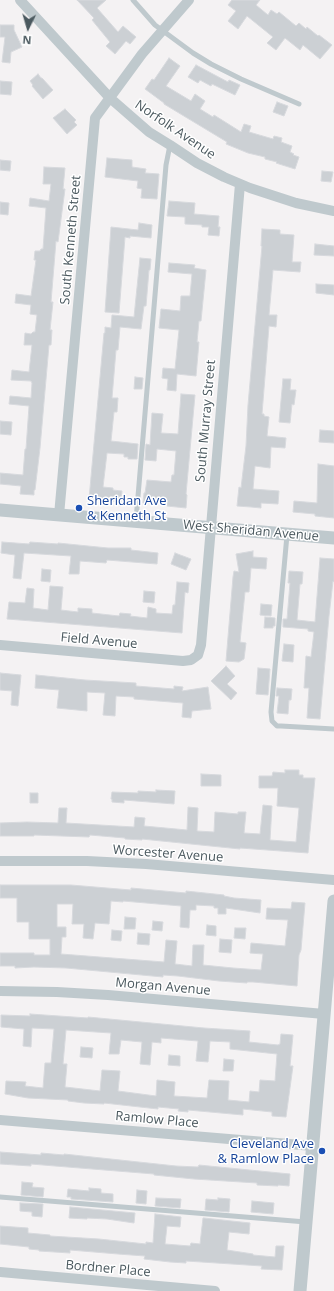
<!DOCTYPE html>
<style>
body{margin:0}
#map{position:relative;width:334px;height:1291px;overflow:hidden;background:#f4f2f3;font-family:"Open Sans",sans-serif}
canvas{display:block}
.north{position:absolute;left:8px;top:8px;width:40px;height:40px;-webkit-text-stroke:3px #fff;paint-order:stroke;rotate:185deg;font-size:11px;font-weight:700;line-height:16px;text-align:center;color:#4b595f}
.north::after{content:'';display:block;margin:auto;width:14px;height:18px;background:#4b595f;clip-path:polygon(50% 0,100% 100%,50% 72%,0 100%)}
</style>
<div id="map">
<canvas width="334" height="1291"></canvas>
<div class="north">N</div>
</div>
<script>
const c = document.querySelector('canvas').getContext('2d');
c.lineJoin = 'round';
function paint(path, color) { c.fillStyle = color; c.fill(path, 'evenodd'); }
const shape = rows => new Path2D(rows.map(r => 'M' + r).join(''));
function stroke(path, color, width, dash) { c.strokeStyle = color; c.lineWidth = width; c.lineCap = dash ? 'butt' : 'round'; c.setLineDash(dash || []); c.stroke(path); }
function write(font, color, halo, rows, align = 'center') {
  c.font = font + ' "Open Sans",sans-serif'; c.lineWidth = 3; c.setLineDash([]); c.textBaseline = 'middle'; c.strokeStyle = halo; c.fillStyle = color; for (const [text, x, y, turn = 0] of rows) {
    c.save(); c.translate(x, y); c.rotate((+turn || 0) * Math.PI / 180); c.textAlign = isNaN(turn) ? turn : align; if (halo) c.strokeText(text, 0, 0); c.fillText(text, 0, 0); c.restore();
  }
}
const building = shape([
 [77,0,106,0,97,8,118,32,123,26,136,37,130,44,126,41,115,54,106,46,110,42,92,20,94,18,77,0],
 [232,0,260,0,256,5,268,15,271,10,277,14,279,12,296,26,299,23,306,29,307,27,318,36,319,35,332,45,320,59,303,45,300,50,285,38,276,50,267,43,273,37,247,16,238,29,228,21,236,11,228,5,232,0],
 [0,25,14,25,14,30,22,47,11,52,10,63,2,62,5,37,0,37,0,25],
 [169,58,180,66,166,86,191,101,195,94,205,101,200,109,213,117,214,115,241,132,244,124,251,126,249,132,273,139,274,136,282,138,281,142,292,146,290,152,294,154,293,155,299,157,295,169,276,163,277,162,265,159,265,157,248,153,226,144,227,142,164,104,164,103,145,89,152,79,154,80,169,58],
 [196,65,228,82,229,80,240,85,235,95,212,84,211,86,200,80,198,83,188,77,196,65],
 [38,74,41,78,42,78,53,90,43,99,32,86,33,85,30,81,38,74],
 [0,81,12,82,11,95,0,94,0,81],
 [277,102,288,106,284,116,273,112,277,102],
 [65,109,76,120,74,122,77,125,67,134,53,118,65,109],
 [107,158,132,160,132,167,146,169,145,173,159,174,157,199,141,198,142,189,137,188,138,181,105,177,107,158],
 [0,160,11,161,10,171,0,170,0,160],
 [44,167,65,168,63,189,65,189,58,242,56,241,51,302,53,302,50,330,52,330,51,345,49,345,40,448,35,490,34,490,34,495,20,494,21,486,0,484,0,473,23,475,25,449,26,449,29,406,9,404,10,396,31,398,32,383,31,381,11,380,12,370,29,372,32,345,24,345,25,333,31,334,33,332,35,332,37,315,30,314,31,305,15,303,16,294,31,296,36,260,34,260,35,251,40,251,41,249,43,249,46,208,29,206,30,198,49,201,51,184,43,184,44,167],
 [322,171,333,172,331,182,321,181,322,171],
 [169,201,195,203,194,214,219,216,218,227,220,227,219,236,208,235,209,227,202,227,202,225,185,224,185,217,167,216,169,201],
 [0,202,9,203,8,215,0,214,0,202],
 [139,223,152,225,151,238,130,236,130,238,125,237,119,313,105,312,111,227,138,230,139,223],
 [262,229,280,230,280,234,294,235,292,262,301,262,300,272,273,270,269,315,277,315,276,327,269,326,262,414,264,414,264,416,269,417,267,436,286,438,285,448,271,447,270,468,255,466,253,489,279,491,278,504,261,503,261,508,251,507,237,506,239,487,241,488,246,446,248,405,262,246,261,246,262,229],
 [315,244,334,246,334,256,314,255,315,244],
 [140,258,151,259,150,270,149,270,146,306,144,306,141,329,120,327,118,350,116,350,112,398,118,398,117,412,114,412,111,441,138,444,137,459,128,459,128,457,124,457,124,454,107,453,103,487,113,488,113,490,122,491,121,502,89,499,104,333,105,333,105,327,111,328,112,315,134,317,140,258],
 [169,263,195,265,194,268,206,270,201,321,199,321,197,342,199,342,196,376,177,374,176,391,167,390,168,379,162,378,163,368,175,369,179,330,159,328,161,309,180,311,181,296,190,296,192,274,168,272,169,263],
 [316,284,334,285,334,295,316,293,316,284],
 [135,377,143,378,142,389,134,389,135,377],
 [283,379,291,379,290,390,296,390,294,405,292,404,290,423,279,422,283,379],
 [181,394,195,395,186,494,187,495,186,508,167,506,167,500,151,498,151,503,143,503,144,493,145,493,147,480,171,482,172,475,174,475,176,451,157,449,156,461,145,460,146,444,150,445,152,413,163,414,161,433,178,434,181,394],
 [0,421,12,422,11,435,0,434,0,421],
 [320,430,334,431,334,443,319,442,320,430],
 [318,464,334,466,334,518,315,516,315,514,293,512,294,501,317,503,318,464],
 [2,542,29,544,30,542,58,544,58,543,108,548,131,548,131,550,158,553,157,564,107,560,106,563,80,561,79,574,69,574,71,556,24,553,21,579,13,578,15,555,1,553,2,542],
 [253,551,253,557,267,558,266,569,251,568,249,592,245,592,240,642,246,643,244,659,239,662,226,661,233,577,234,571,239,572,236,554,253,551],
 [175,553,191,559,186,570,171,564,175,553],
 [320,558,334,559,334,582,333,581,329,616,320,719,307,718,309,688,304,688,306,656,311,657,314,632,308,631,308,629,283,627,283,619,287,619,290,583,288,583,289,571,303,572,302,584,300,584,297,620,315,622,320,558],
 [42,569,51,570,50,582,41,581,42,569],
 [177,582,189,583,188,593,185,592,182,633,7,619,9,602,25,603,27,588,34,589,33,608,48,610,50,586,63,587,61,610,78,612,78,608,92,609,92,613,119,616,120,613,131,614,130,616,147,618,148,607,156,609,156,613,172,614,173,605,175,605,177,582],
 [144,591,155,592,154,603,143,602,144,591],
 [261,604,272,605,271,616,260,615,261,604],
 [265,617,275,618,275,626,273,626,273,628,264,628,265,617],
 [284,644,294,645,293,662,282,661,284,644],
 [226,666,235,676,227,684,237,693,231,700,211,681,226,666],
 [258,668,270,669,268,695,256,694,258,668],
 [0,673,21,675,18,706,11,705,12,691,0,690,0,673],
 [36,675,85,680,136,683,136,686,174,689,174,686,183,687,182,691,208,687,211,709,192,711,191,718,182,717,183,703,134,699,134,697,116,696,115,716,103,715,105,693,87,692,87,711,57,708,59,690,35,688,36,675],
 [277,688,292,689,291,700,289,700,288,714,277,713,279,696,276,696,277,688],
 [285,770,299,770,299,775,303,775,303,778,315,778,308,853,240,848,240,849,142,839,142,840,125,839,125,838,90,835,89,837,34,835,34,836,0,836,0,823,27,822,58,823,59,808,67,808,66,823,134,827,135,817,145,818,144,826,187,830,188,807,198,808,197,831,214,832,215,812,238,814,238,812,246,812,244,833,260,834,263,805,272,806,270,840,296,842,299,808,277,806,278,788,259,788,259,776,272,776,273,772,285,773,285,770],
 [201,774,221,775,221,786,201,786,201,774],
 [156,790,175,791,174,804,124,800,124,803,112,802,112,799,111,799,112,792,138,793,138,791,156,792,156,790],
 [30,793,38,793,38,803,30,803,30,793],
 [0,885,71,885,131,890,131,888,186,893,186,891,224,895,224,896,234,898,261,900,260,913,226,908,226,914,218,914,218,908,214,908,214,906,196,905,196,910,190,910,189,928,180,927,181,906,123,901,123,902,111,901,109,924,95,923,93,939,83,938,84,924,72,924,73,904,57,904,57,927,66,927,66,937,62,937,61,954,164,962,166,940,177,941,175,964,192,966,193,945,204,945,203,965,233,968,261,970,263,954,250,953,251,943,285,946,288,920,266,919,267,908,291,909,292,902,305,903,301,950,299,955,297,986,253,982,247,982,247,983,219,981,178,976,163,975,163,977,66,968,34,967,15,968,15,966,0,966,0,953,34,953,34,955,50,955,50,939,29,939,29,922,17,922,17,898,0,898,0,885],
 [125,917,136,918,135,929,124,929,125,917],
 [153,921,163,922,162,931,152,930,153,921],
 [207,925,216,926,216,936,206,935,207,925],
 [235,928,246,928,245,939,234,938,235,928],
 [112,930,122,931,121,941,111,940,112,930],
 [138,933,150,934,149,945,137,944,138,933],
 [220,939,232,940,231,953,219,952,220,939],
 [30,1014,88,1018,88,1017,204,1028,250,1031,249,1042,278,1045,280,1044,281,1034,293,1035,290,1066,293,1066,286,1117,272,1116,272,1112,243,1109,243,1115,188,1110,188,1112,178,1111,179,1109,158,1107,158,1109,104,1103,104,1104,84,1103,68,1101,68,1100,28,1098,5,1094,6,1081,26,1082,25,1086,43,1088,45,1063,51,1063,54,1029,32,1028,31,1047,23,1046,24,1029,1,1027,1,1015,30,1016,30,1014],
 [66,1030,111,1033,109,1054,119,1054,121,1040,142,1042,140,1064,150,1065,152,1042,161,1043,161,1038,198,1041,196,1061,208,1062,210,1041,230,1042,230,1049,277,1054,275,1081,260,1080,259,1092,250,1091,249,1102,228,1100,229,1081,209,1080,207,1098,174,1096,175,1082,157,1080,156,1096,118,1091,120,1071,102,1070,100,1091,65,1087,67,1064,63,1064,66,1030],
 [81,1047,93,1048,92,1058,80,1057,81,1047],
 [169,1055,180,1056,180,1066,168,1065,169,1055],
 [224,1059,234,1060,233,1071,223,1071,224,1059],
 [0,1152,41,1155,41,1153,64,1155,64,1154,176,1166,198,1167,199,1165,290,1174,289,1186,278,1185,278,1186,257,1185,257,1183,194,1179,154,1175,154,1174,55,1166,31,1164,31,1166,0,1164,0,1152],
 [22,1182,33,1183,32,1187,44,1188,43,1197,21,1195,22,1182],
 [89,1188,101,1189,101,1193,113,1194,113,1202,71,1199,71,1197,67,1197,68,1189,89,1191,89,1188],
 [137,1190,147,1191,146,1204,136,1203,137,1190],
 [156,1198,181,1199,180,1208,155,1206,156,1198],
 [218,1198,230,1199,229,1212,205,1210,206,1199,218,1200,218,1198],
 [252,1201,274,1203,273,1214,251,1212,252,1201],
 [20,1203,43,1204,42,1217,32,1216,32,1212,20,1211,20,1203],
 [70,1207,135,1213,134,1223,107,1219,87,1218,87,1219,69,1218,70,1207],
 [155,1214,181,1217,180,1227,167,1226,165,1244,190,1246,191,1243,200,1244,203,1218,204,1218,250,1223,249,1234,229,1232,227,1250,253,1254,253,1255,275,1257,276,1246,284,1246,282,1270,261,1269,262,1266,232,1264,186,1261,186,1263,170,1262,144,1259,145,1256,118,1254,70,1250,70,1253,39,1251,39,1250,29,1249,29,1247,0,1244,0,1226,28,1228,28,1233,50,1235,50,1236,99,1239,146,1244,146,1242,153,1243,155,1214]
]);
const service = shape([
 [133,0,155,25,193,53,211,64,241,79,299,104],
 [136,520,166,165,170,145],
 [287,535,271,712,272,721,277,726,281,726,334,729],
 [0,1197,306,1222]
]);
const minor = shape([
 [20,0,110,98,149,132,170,145,197,163,224,177,250,188,296,203,334,211],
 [59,515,95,118,142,54,189,0],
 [0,645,183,661,191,660,198,655,201,645,240,184],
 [0,861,87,861,146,864,334,880],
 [0,991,57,992,108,995,324,1014],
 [0,1120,313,1146],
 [0,1272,215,1291]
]);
const tertiary = shape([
 [0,510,334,538],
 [300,1291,334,901]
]);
const markers = [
 [79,508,4,"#1a4fb4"],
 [322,1151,4,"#1a4fb4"]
];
const streetNames = [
 ["Norfolk Avenue",175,130,34],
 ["South Kenneth Street",71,240,-85],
 ["South Murray Street",206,421,-85],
 ["West Sheridan Avenue",251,531,5],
 ["Field Avenue",99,641,5],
 ["Worcester Avenue",168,854,4],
 ["Morgan Avenue",163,987,5],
 ["Ramlow Place",157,1120,5],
 ["Bordner Place",108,1269,5]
];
const transitNames = [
 ["Sheridan Ave",87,501],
 ["& Kenneth St",87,516],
 ["Cleveland Ave",314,1144,"right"],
 ["& Ramlow Place",314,1159,"right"]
];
paint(building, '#ccd0d4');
stroke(building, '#d7d9dd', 1);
stroke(service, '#bfc9cd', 5);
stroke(minor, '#bfc9cd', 10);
stroke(tertiary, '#bfc9cd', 13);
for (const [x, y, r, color] of markers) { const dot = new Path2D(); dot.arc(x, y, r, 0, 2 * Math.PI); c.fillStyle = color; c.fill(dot); stroke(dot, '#fff', 1.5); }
write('13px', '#4b595f', '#fff', streetNames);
write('13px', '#164399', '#fff', transitNames, 'left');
</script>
